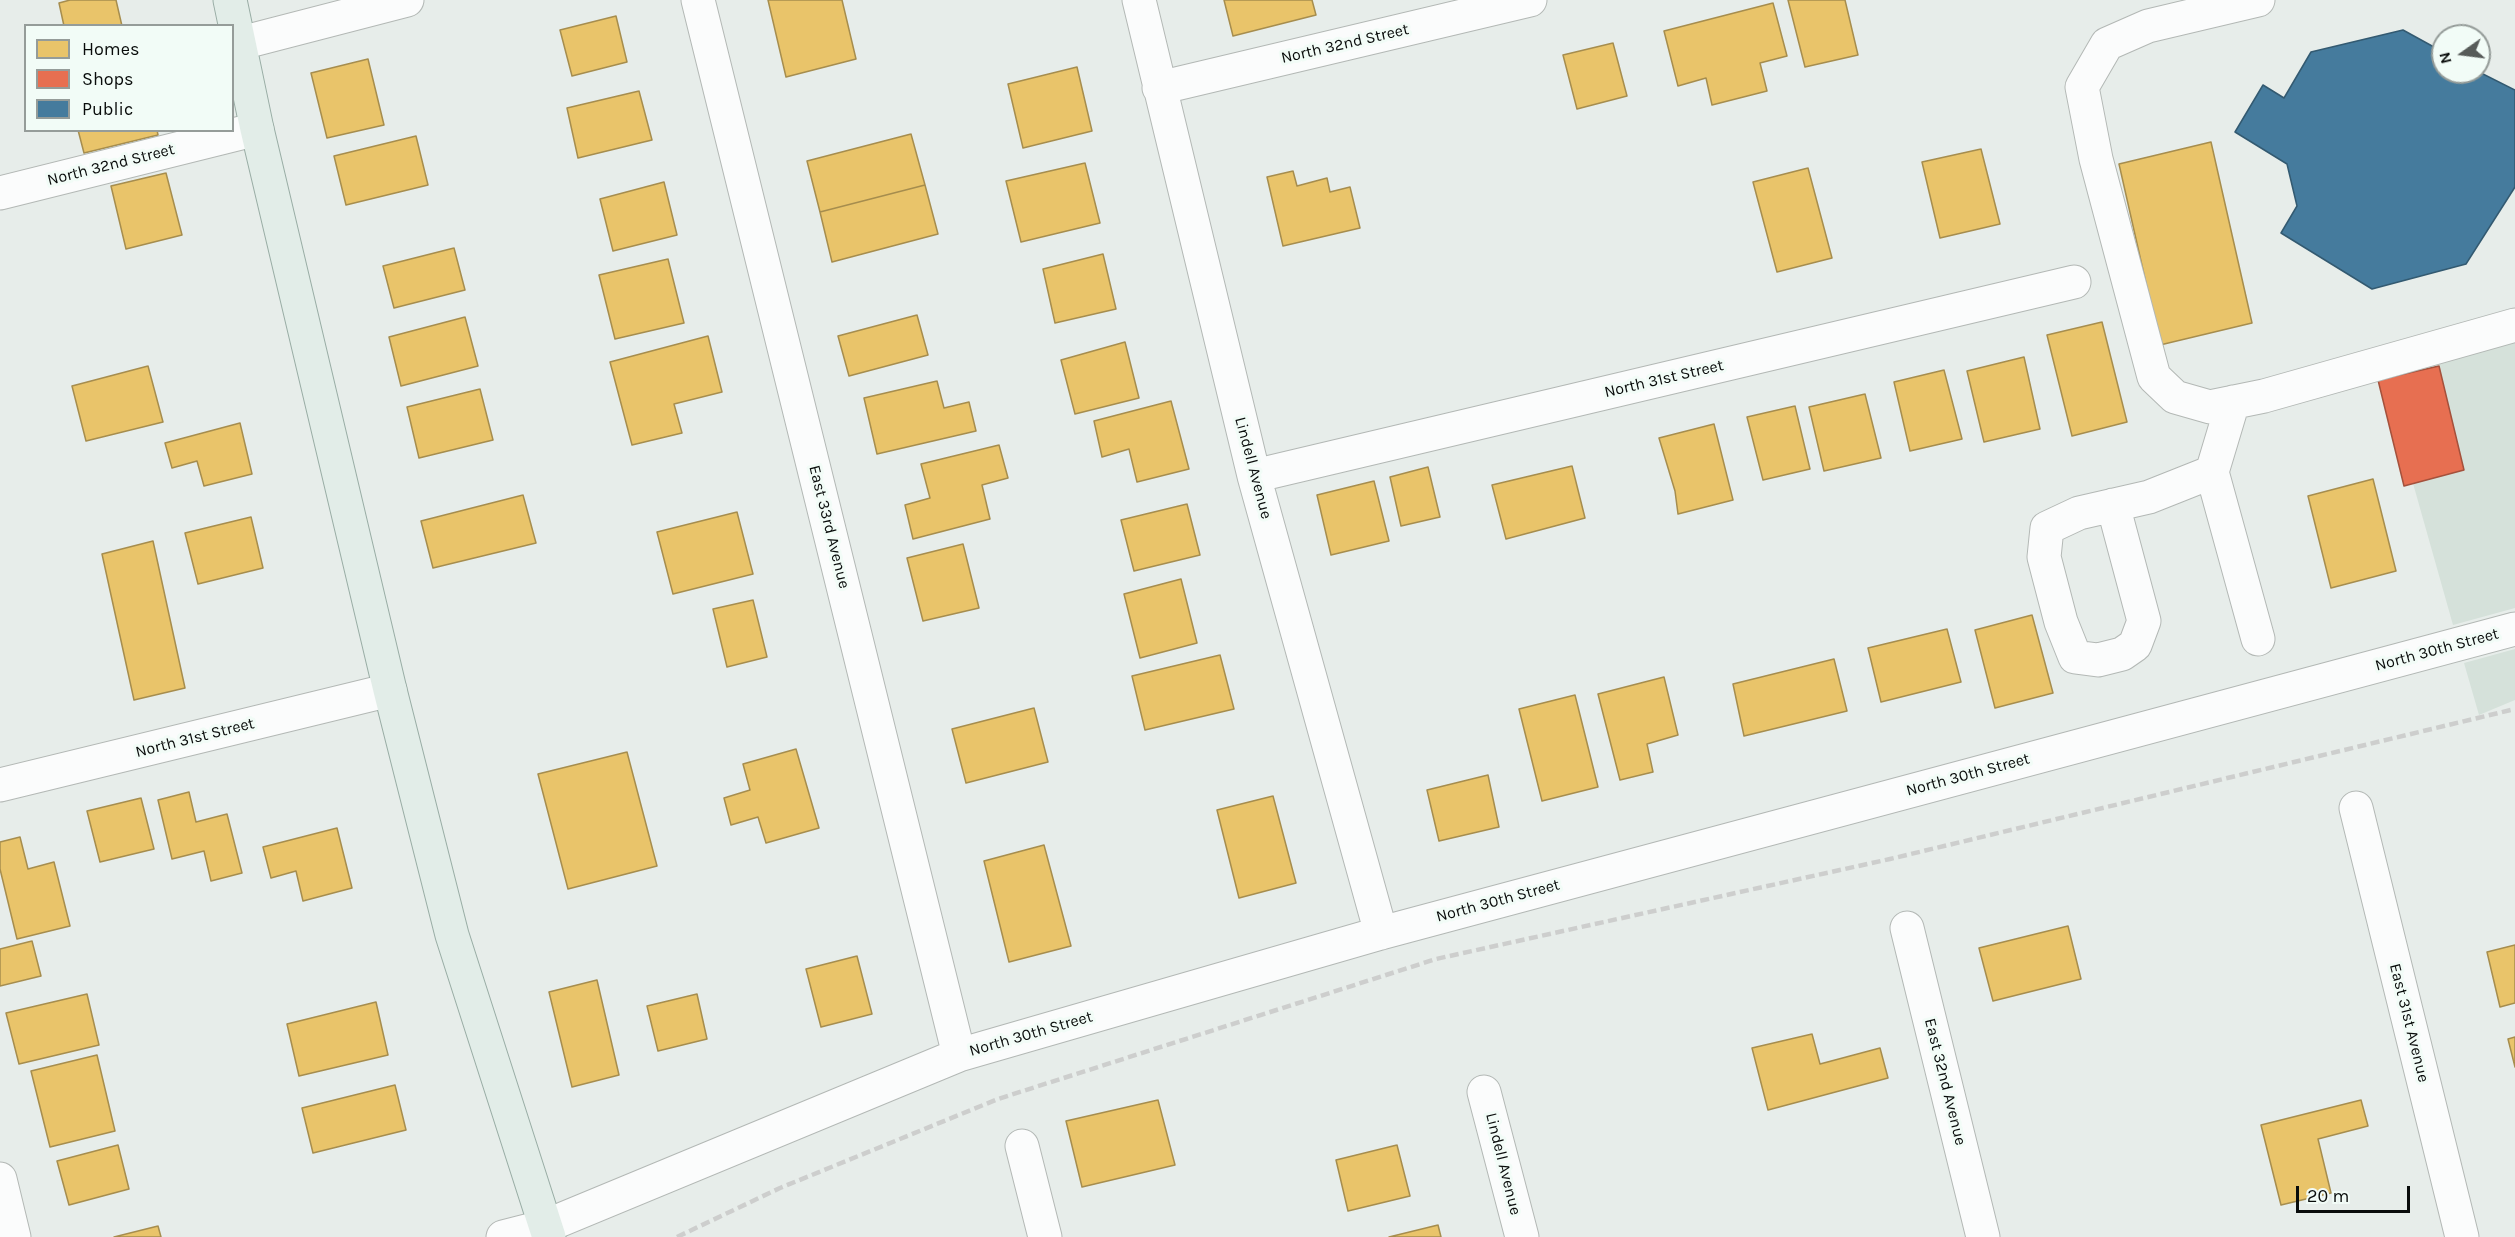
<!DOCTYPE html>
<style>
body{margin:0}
#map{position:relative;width:2515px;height:1237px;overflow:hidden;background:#e7edea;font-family:Karla,sans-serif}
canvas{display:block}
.legend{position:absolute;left:24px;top:24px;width:210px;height:108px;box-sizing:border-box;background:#f2fcf7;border:2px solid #959c99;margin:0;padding:8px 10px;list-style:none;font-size:18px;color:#090c0b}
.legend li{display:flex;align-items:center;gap:12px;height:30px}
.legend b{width:30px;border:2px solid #959c99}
.north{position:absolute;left:2431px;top:24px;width:60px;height:60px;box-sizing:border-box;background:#f2fcf7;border:2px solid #959c99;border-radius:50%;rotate:256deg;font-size:16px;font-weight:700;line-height:24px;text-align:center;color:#090c0b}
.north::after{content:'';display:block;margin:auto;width:21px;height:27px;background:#575b59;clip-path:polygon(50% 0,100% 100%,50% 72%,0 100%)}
.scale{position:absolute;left:2296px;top:1186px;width:114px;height:27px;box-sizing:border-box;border:3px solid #090c0b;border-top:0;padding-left:8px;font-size:18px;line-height:21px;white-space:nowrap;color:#090c0b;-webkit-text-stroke:4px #f2fcf7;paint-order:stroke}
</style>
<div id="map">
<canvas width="2515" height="1237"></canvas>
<ul class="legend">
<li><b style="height:16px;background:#e9c46a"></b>Homes</li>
<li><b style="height:16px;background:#e76f51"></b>Shops</li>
<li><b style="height:16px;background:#457b9d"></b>Public</li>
</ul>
<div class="north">N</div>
<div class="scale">20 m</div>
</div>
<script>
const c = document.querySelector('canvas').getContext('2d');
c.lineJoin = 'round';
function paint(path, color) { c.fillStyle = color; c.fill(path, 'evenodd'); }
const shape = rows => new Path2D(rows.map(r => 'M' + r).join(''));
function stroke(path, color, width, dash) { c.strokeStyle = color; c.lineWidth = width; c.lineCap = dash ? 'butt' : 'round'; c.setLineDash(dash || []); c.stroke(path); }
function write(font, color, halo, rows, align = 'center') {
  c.font = font + ' Karla,sans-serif'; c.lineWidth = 6; c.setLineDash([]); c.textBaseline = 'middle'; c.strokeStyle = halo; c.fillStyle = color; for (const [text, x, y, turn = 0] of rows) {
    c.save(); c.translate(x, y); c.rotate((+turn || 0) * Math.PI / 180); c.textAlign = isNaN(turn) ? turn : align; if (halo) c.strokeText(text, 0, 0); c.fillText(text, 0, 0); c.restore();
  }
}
const built = shape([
 [2515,336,2515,608,2453,625,2379,363],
 [2515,649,2515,700,2479,715,2464,663]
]);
const homes = shape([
 [70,0,116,0,122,26,64,26,59,3,70,0],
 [768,0,842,0,856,59,786,77,768,0],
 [1224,0,1312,0,1316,15,1233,36,1224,0],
 [1788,0,1845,0,1858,55,1805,67,1788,0],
 [1773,3,1787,56,1760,63,1767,91,1712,105,1706,78,1678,86,1664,31,1773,3],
 [616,16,627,62,572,76,560,30,616,16],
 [1613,43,1627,96,1577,109,1563,55,1613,43],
 [368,59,384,125,327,138,311,73,368,59],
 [1077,67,1092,131,1023,148,1008,84,1077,67],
 [639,91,652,140,578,158,567,108,639,91],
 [78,130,157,130,158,135,84,153,78,130],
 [911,134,925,185,820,212,807,161,911,134],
 [416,136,428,185,346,205,334,156,416,136],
 [2211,142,2252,323,2160,345,2119,164,2211,142],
 [1981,149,2000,224,1940,238,1922,162,1981,149],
 [1085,163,1100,223,1021,242,1006,181,1085,163],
 [1808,168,1832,258,1777,272,1753,182,1808,168],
 [1293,171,1297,186,1327,178,1330,192,1350,187,1360,228,1283,246,1267,177,1293,171],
 [166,173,182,235,126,249,111,186,166,173],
 [664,182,677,235,613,251,600,199,664,182],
 [925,185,938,234,832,262,820,212,925,185],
 [454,248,465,290,394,308,383,266,454,248],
 [1103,254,1116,309,1055,323,1043,269,1103,254],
 [668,259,684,323,615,339,599,275,668,259],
 [917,315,928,355,849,376,838,336,917,315],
 [465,317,478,366,401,386,389,337,465,317],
 [2102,322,2127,422,2072,436,2047,335,2102,322],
 [708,336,722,392,674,404,682,433,632,445,610,362,708,336],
 [1125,342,1139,398,1075,414,1061,360,1125,342],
 [2024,357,2040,429,1984,442,1967,371,2024,357],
 [148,366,163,422,86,441,72,386,148,366],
 [1944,370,1962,439,1910,451,1894,382,1944,370],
 [937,381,944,408,969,402,976,431,877,454,864,398,937,381],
 [480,389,493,440,419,458,407,407,480,389],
 [1865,394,1881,458,1824,471,1809,407,1865,394],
 [1171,401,1189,469,1137,482,1129,449,1102,457,1094,421,1171,401],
 [1795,406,1810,469,1763,480,1747,417,1795,406],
 [240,423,252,474,204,486,197,461,172,468,165,443,240,423],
 [1714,424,1733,500,1678,514,1675,491,1659,438,1714,424],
 [999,445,1008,478,982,485,990,519,913,539,905,505,930,498,921,464,999,445],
 [1572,466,1585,518,1506,539,1492,485,1572,466],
 [1428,467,1440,517,1401,526,1390,477,1428,467],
 [2373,479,2396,571,2331,588,2308,496,2373,479],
 [1374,481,1389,541,1331,555,1317,495,1374,481],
 [523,495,536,543,433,568,421,521,523,495],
 [1187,504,1200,555,1134,571,1121,520,1187,504],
 [737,512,753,574,673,594,657,532,737,512],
 [251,517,263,568,198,584,185,533,251,517],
 [153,541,185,688,134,700,102,554,153,541],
 [963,544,979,608,923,621,907,558,963,544],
 [1181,579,1197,643,1140,658,1124,594,1181,579],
 [753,600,767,657,727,667,713,609,753,600],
 [2032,615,2053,693,1995,708,1975,630,2032,615],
 [1947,629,1961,682,1881,702,1868,648,1947,629],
 [1220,655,1234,709,1145,730,1132,676,1220,655],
 [1834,659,1847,711,1744,736,1733,684,1834,659],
 [1664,677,1678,735,1647,744,1653,772,1620,780,1598,694,1664,677],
 [1575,695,1598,787,1542,801,1519,709,1575,695],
 [1034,708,1048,762,966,783,952,729,1034,708],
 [796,749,819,828,766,843,758,817,731,825,724,798,750,790,743,764,796,749],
 [627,752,657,866,568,889,538,774,627,752],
 [1488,775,1499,827,1439,841,1427,790,1488,775],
 [189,792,196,822,227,814,242,873,211,881,204,851,172,859,158,800,189,792],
 [1273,796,1296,883,1239,898,1217,810,1273,796],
 [141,798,154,849,100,862,87,811,141,798],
 [337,828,352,888,303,901,296,871,271,878,263,847,337,828],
 [20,837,28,869,54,862,70,926,17,939,0,869,0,842,20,837],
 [1044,845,1071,946,1009,962,984,861,1044,845],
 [2068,926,2081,979,1993,1001,1979,948,2068,926],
 [32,941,41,976,0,986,0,949,32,941],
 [2515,945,2515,1003,2500,1007,2487,952,2515,945],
 [857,956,872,1014,821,1027,806,969,857,956],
 [597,980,619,1075,572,1087,549,992,597,980],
 [87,994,99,1045,19,1064,6,1013,87,994],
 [697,994,707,1039,658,1051,647,1006,697,994],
 [376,1002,388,1055,299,1076,287,1024,376,1002],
 [1812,1034,1820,1064,1880,1048,1888,1078,1768,1110,1752,1048,1812,1034],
 [2515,1037,2515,1067,2508,1039,2515,1037],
 [97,1055,115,1131,50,1147,31,1071,97,1055],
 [395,1085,406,1130,313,1153,302,1108,395,1085],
 [1158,1100,1175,1165,1082,1187,1066,1121,1158,1100],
 [2361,1100,2368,1126,2318,1139,2331,1193,2281,1205,2261,1125,2361,1100],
 [118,1145,129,1189,69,1205,57,1161,118,1145],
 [1397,1145,1410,1196,1348,1211,1336,1160,1397,1145],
 [1438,1225,1441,1237,1389,1237,1438,1225],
 [158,1226,161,1237,114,1237,158,1226]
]);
const shops = shape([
 [2439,366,2464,470,2404,486,2378,380,2439,366]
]);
const public = shape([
 [2403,30,2443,52,2443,72,2479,72,2515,90,2515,187,2466,264,2372,289,2281,233,2297,206,2287,164,2235,132,2263,85,2284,98,2311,52,2403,30]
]);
const minor = shape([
 [698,0,959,1055],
 [1139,0,1254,476,1381,933],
 [2258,0,2148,26,2107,44,2082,87,2096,159,2154,377,2175,397,2210,407,2264,396,2515,325],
 [241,43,407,0],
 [1159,88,1530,0],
 [0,193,257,129],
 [2212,472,2258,639],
 [1254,476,2074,282],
 [2113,505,2144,621,2135,645,2122,654,2098,660,2075,657,2061,622,2044,557,2047,528,2079,513,2149,497,2212,472,2233,402],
 [0,785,390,690],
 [2356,808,2462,1237],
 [1907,928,1983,1237],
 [1484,1092,1522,1237],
 [1022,1146,1045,1237],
 [0,1179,14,1237],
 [503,1237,546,1226,959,1055,1381,933,2515,629]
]);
const major = shape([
 [230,0,257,129,390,690,452,935,549,1237]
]);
const rail = shape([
 [677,1237,780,1188,998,1099,1436,959,1890,859,2515,709]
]);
const streetNames = [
 ["North 32nd Street",1345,44,-13],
 ["North 32nd Street",111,165,-14],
 ["North 31st Street",1664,379,-13],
 ["Lindell Avenue",1253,468,75],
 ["East 33rd Avenue",829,527,76],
 ["North 30th Street",2437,650,-15],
 ["North 31st Street",195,738,-14],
 ["North 30th Street",1968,775,-15],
 ["North 30th Street",1498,901,-15],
 ["East 31st Avenue",2409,1023,76],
 ["North 30th Street",1031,1034,-16],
 ["East 32nd Avenue",1945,1082,76],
 ["Lindell Avenue",1503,1164,76]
];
paint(built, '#d5e1da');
paint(homes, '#e9c46a');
stroke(homes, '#a68d4e', 1.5);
paint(shops, '#e76f51');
stroke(shops, '#a4513c', 1.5);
paint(public, '#457b9d');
stroke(public, '#335a71', 1.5);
stroke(minor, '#b3b8b5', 35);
stroke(major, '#99ada5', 35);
stroke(minor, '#fbfcfc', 33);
stroke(major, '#e2ede8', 33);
stroke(rail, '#cdcecd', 4.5, [9, 4.5]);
write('16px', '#090c0b', '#f2fcf7', streetNames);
</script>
